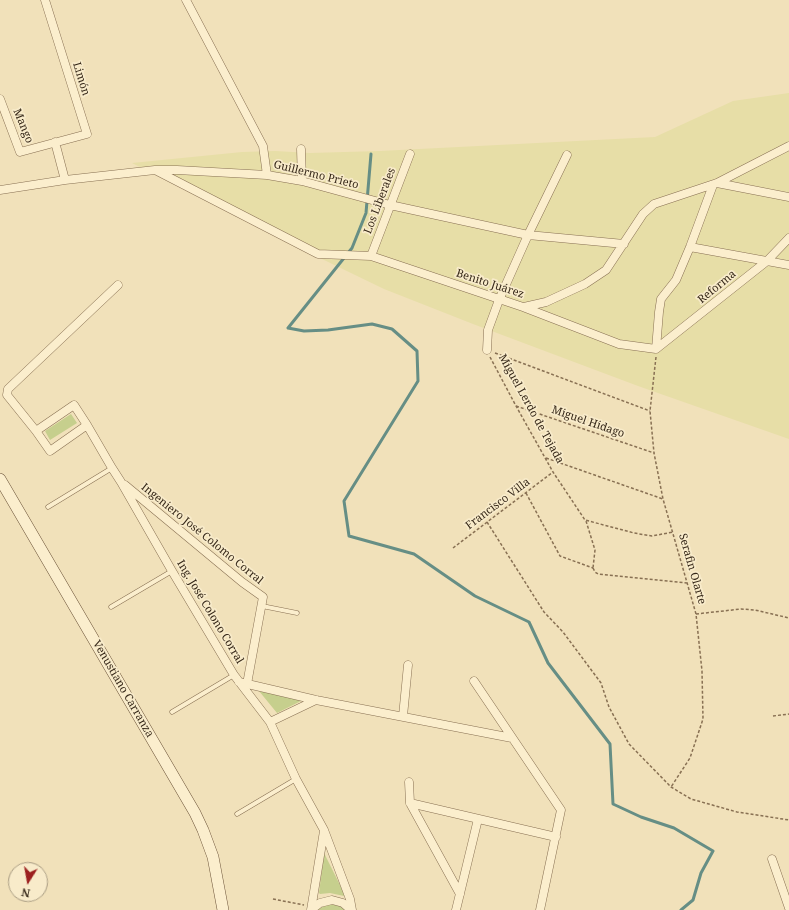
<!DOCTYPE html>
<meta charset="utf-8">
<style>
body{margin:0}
#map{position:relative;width:789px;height:910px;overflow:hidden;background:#f1e1ba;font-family:"Noto Serif",serif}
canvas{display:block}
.north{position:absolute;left:8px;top:862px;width:40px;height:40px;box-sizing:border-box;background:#f8ebca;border:1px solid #aa9d83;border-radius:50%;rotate:191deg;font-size:11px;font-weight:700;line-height:16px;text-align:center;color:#362819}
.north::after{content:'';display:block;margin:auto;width:14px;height:18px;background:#9c201f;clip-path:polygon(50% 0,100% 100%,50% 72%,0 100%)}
</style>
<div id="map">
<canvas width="789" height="910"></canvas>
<div class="north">N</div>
</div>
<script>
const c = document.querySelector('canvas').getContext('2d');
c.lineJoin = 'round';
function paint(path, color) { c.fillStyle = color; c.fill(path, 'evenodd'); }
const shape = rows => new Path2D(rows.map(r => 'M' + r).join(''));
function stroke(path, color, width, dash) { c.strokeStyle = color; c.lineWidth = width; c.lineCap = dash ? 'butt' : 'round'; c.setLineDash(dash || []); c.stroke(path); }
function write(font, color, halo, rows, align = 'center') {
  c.font = font + ' "Noto Serif",serif'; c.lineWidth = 3.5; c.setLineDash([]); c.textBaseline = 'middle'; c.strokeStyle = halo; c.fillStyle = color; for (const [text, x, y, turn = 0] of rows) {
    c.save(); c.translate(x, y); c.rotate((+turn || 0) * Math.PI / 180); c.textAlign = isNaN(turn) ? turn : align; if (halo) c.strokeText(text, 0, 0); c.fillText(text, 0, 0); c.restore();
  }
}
const farmland = shape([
 [789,93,789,439,638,386,473,324,384,289,322,259,132,163,242,152,275,151,310,153,380,151,655,137,733,101]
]);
const green = shape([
 [71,414,77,423,50,440,45,431],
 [259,691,303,700,277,713],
 [324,853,345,895,344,896,330,893,320,894,319,893],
 [330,904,340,906,345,910,318,910,322,907]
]);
const stream = shape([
 [371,154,366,213,352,248,288,328,304,331,328,330,372,324,392,329,417,351,418,381,344,501,349,536,414,554,475,596,529,622,548,663,610,744,613,804,641,817,674,828,713,851,701,873,693,900,681,910]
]);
const path = shape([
 [495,353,650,411],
 [490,357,516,406,553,472,585,520,634,533,652,536,673,532],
 [656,357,650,411,654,453,663,499,696,614,702,671,703,719,690,758,671,787],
 [516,406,654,453],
 [546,458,663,499],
 [526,493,560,556,593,568],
 [586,521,595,550,593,568],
 [487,522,544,612,563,632,601,683,609,707,629,744,671,787,691,799,737,812,789,820],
 [453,548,553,472],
 [593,568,595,572,598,574,688,583],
 [696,614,741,609,755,610,789,618],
 [773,716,789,714],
 [273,899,304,905]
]);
const service = shape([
 [48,507,112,468],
 [262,606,297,613],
 [111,607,172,571],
 [172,712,234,675],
 [237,814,296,779]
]);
const minor = shape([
 [186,0,263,146,267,175],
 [0,99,20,152,87,134,45,0],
 [55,142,65,180],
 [301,149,302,181],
 [157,171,318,254,371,256,523,307,619,344,656,349],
 [717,183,789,197],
 [0,190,65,180,155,170,177,170,267,175,302,181,390,205,528,235,624,244],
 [690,247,789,265],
 [371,256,410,154],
 [524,307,546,302,585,284,606,270,643,214,654,204,717,183,789,146],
 [656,349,659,312,661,299,676,280,690,247,713,185],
 [656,349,767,261,789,238],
 [487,350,488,330,499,300,528,235,567,155],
 [87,425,50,451,36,431,74,405,87,425,112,468,121,482,172,571,234,675,270,722,296,779,324,830,350,899,352,910],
 [36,431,7,395,8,389,118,285],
 [125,485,242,582,263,597,247,684],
 [474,681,561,810,540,910],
 [239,682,316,700,512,738],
 [403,716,408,665],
 [270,722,316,700],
 [409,782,410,803,460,894],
 [410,803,556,837],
 [772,859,789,908],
 [311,910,324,831],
 [311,910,320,903,332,900,343,903,351,910],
 [456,910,478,819]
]);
const secondary = shape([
 [0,479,195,813,203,830,213,857,223,910]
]);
const streetNames = [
 ["Limón",81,79,73],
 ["Mango",23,126,68],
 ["Guillermo Prieto",316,175,14],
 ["Los Liberales",380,201,-69],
 ["Benito Juárez",490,284,18],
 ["Reforma",717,287,-39],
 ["Miguel Lerdo de Tejada",531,409,61],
 ["Miguel Hidago",588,422,19],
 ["Francisco Villa",498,504,-37],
 ["Ingeniero José Colomo Corral",202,534,39],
 ["Serafin Olarte",692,569,74],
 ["Ing. José Colono Corral",210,612,59],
 ["Venustiano Carranza",123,689,60]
];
paint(farmland, '#e7dea7');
paint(green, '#c6cf8d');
stroke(stream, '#668e85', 3);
stroke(service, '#887053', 5);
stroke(minor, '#887053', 9);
stroke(secondary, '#6a5137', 12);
stroke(path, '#887053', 1.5, [3, 2]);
stroke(service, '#fbeecd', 4);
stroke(minor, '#fbeecd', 8);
stroke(secondary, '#fbeecd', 11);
write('11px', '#362819', '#f8ebca', streetNames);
</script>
